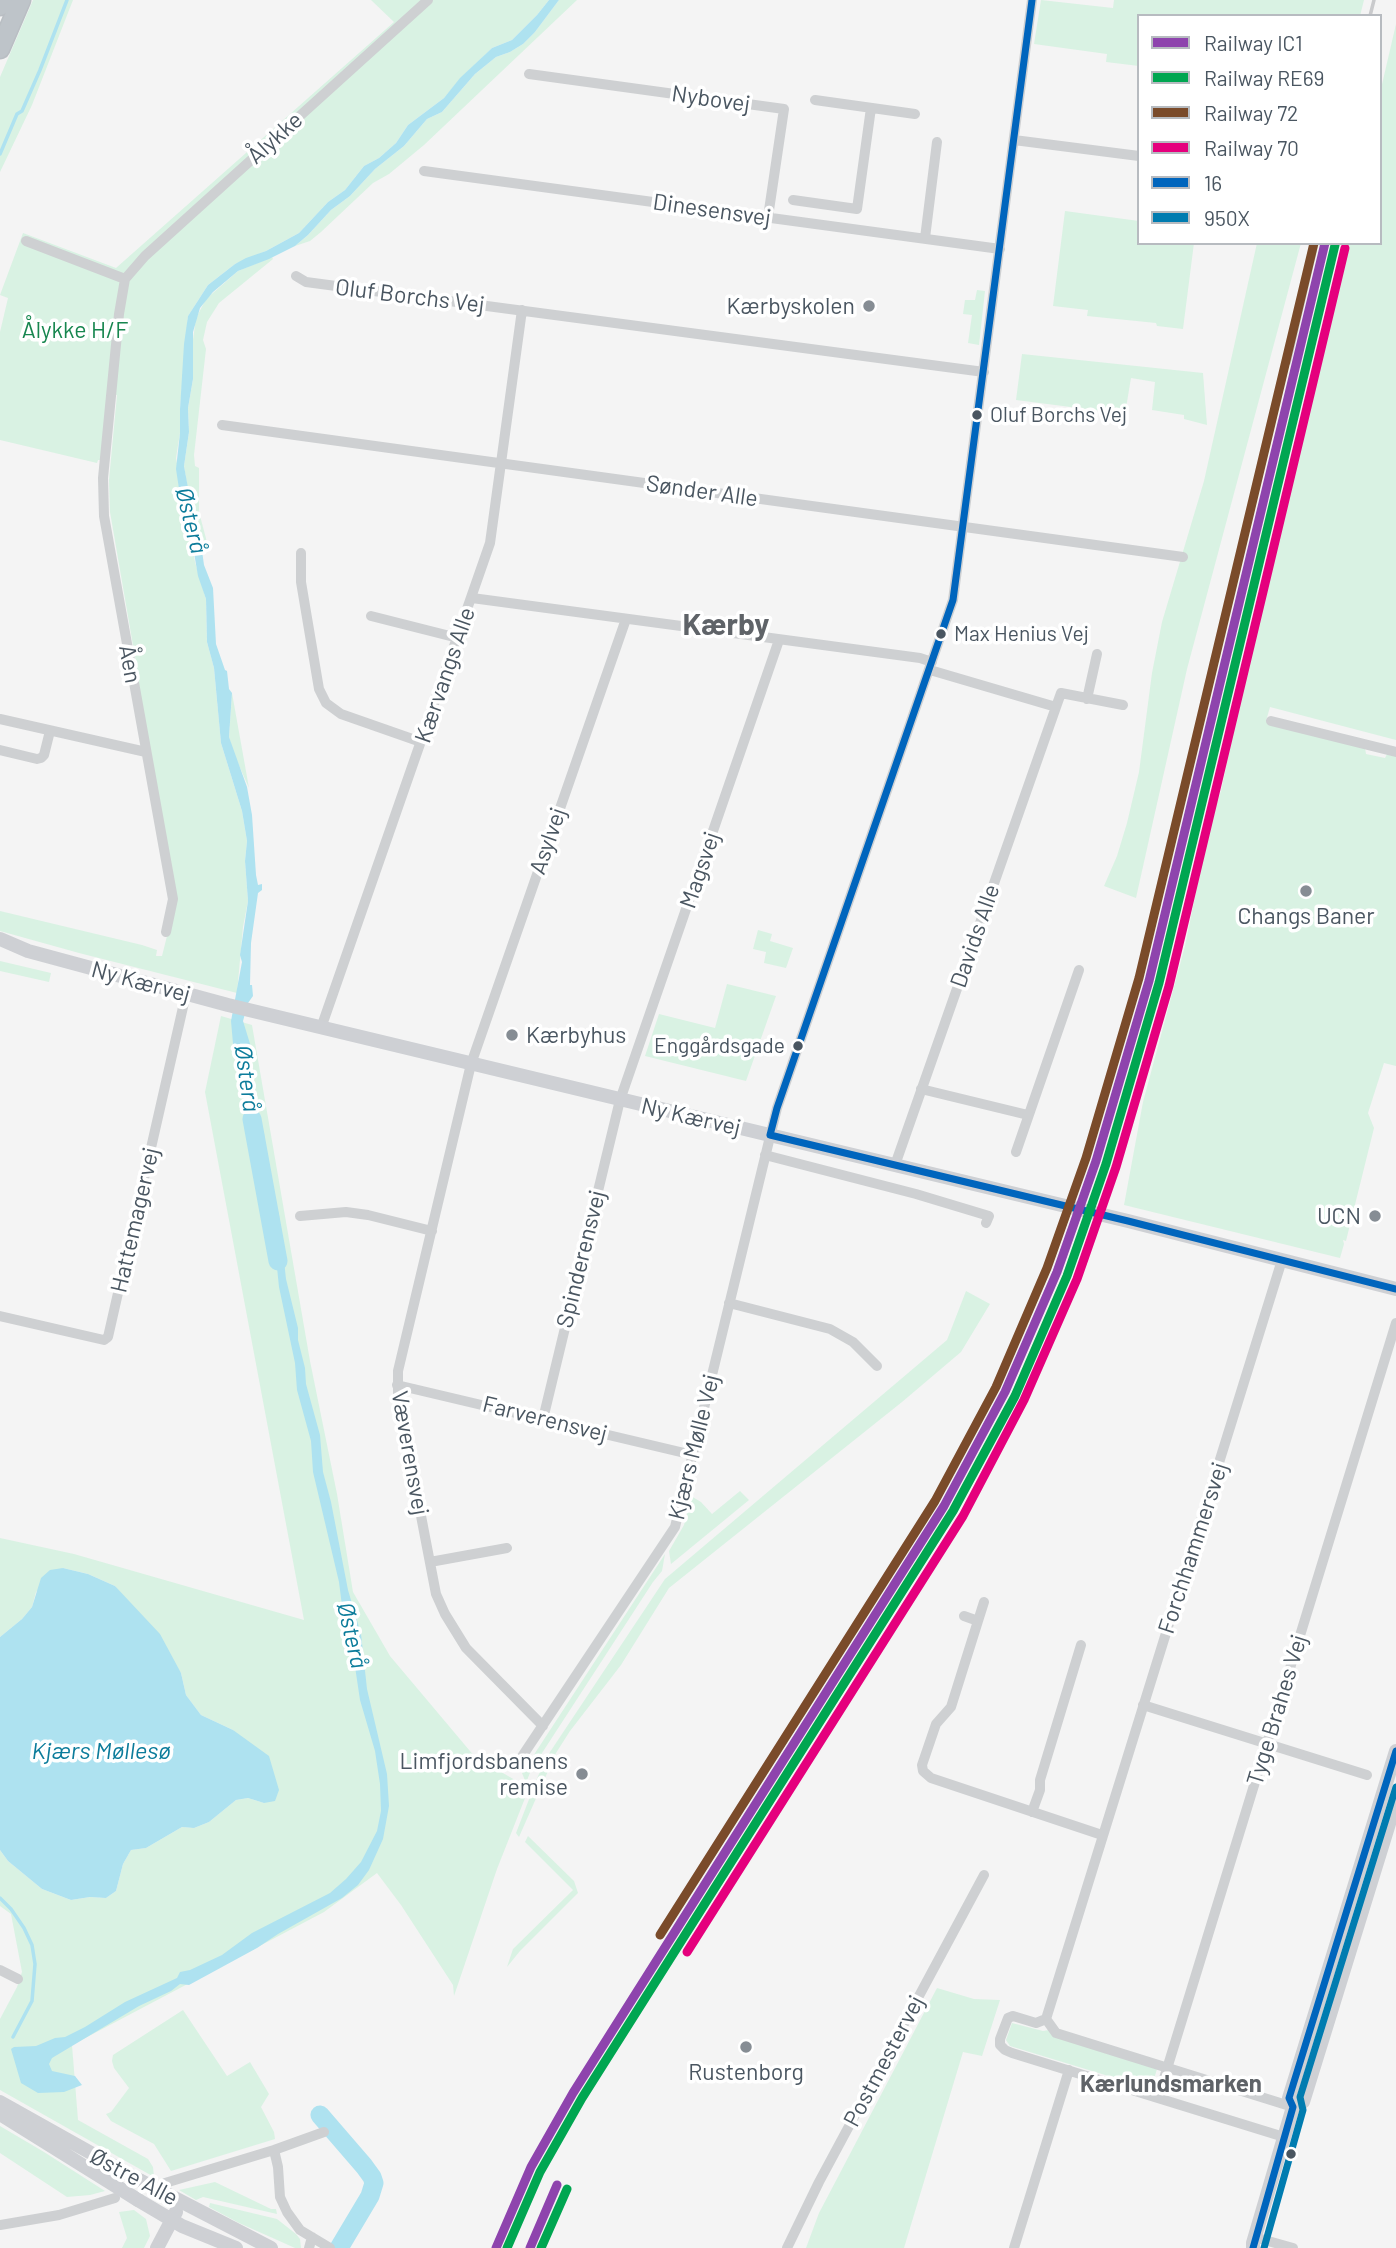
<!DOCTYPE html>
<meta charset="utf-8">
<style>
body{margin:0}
#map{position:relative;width:1396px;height:2248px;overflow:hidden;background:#f4f4f4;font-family:Barlow,sans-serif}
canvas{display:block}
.legend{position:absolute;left:1137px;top:14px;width:245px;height:231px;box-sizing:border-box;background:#fff;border:2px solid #b7bbc0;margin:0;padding:9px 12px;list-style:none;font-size:21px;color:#4a5661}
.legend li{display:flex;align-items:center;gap:14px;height:35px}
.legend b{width:35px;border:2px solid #b7bbc0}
</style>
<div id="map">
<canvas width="1396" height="2248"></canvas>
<ul class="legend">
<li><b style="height:9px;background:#8e44ad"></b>Railway IC1</li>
<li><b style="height:9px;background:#00a651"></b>Railway RE69</li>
<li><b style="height:9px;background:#7a4b2a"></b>Railway 72</li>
<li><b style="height:9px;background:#e5007d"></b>Railway 70</li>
<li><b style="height:9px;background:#0065bd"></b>16</li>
<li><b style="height:9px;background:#007cb0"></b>950X</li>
</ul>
</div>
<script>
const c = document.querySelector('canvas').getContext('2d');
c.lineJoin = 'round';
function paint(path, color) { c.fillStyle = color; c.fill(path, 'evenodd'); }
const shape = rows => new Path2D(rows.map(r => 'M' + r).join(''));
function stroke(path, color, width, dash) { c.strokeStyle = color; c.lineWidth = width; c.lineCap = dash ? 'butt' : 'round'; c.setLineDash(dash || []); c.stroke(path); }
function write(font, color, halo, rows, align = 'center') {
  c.font = font + ' Barlow,sans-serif'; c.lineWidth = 7; c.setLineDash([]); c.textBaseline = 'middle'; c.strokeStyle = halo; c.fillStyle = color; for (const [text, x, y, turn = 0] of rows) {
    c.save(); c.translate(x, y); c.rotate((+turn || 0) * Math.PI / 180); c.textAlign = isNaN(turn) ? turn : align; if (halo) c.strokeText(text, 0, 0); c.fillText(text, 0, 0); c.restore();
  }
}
const green = shape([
 [33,0,73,0,32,105,0,172,0,77],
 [371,0,549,0,537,15,512,40,492,48,461,78,444,98,408,125,396,143,379,158,364,166,345,190,328,202,299,233,266,251,235,264,208,285,188,316,180,409,180,433,176,458,195,562,206,599,207,642,214,668,221,743,242,811,247,841,245,861,248,901,243,927,237,993,79,953,0,931,0,911,142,945,157,950,156,956,162,956,172,916,135,657,110,512,109,480,117,395,107,394,101,460,98,460,97,463,0,440,0,332,8,298,0,295,23,233,116,268,394,22],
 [559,0,577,0,424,145,389,174,373,183,321,232,310,241,295,246,308,235,331,210,350,196,375,169,404,146,427,119,442,112,475,74,496,57,510,52,523,44,535,32],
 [1041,0,1113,8,1114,0,1364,0,1360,16,1139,16,1139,66,1106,62,1107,54,1034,44],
 [1396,24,1396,740,1270,707,1266,721,1365,748,1366,754,1385,758,1387,754,1396,756,1396,1066,1384,1063,1368,1113,1374,1128,1346,1241,1343,1240,1344,1244,1340,1258,1124,1205,1143,1102,1185,946,1210,823,1221,791,1238,710,1236,697,1345,243,1380,243,1380,93],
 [1065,211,1139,221,1139,243,1194,243,1183,329,1157,326,1156,323,1087,316,1088,310,1053,306],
 [1257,243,1301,243,1187,669,1136,898,1104,886,1117,856,1127,823,1139,772,1152,673,1162,622,1204,481],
 [272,257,273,259,219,303,207,322,203,340,206,349,194,455,195,466,199,468,199,512,208,546,203,550,198,522,194,515,188,491,184,466,189,432,188,408,193,379,192,347,196,318,206,299,238,271],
 [977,290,985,291,979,345,968,343,972,315,963,314,965,300,975,300],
 [1022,354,1203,373,1207,425,1184,419,1184,415,1152,410,1155,382,1131,378,1125,414,1016,400],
 [232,693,249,788,233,752,229,737],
 [758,930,772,934,770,941,793,948,786,968,764,963,766,952,753,949],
 [0,961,51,973,49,982,0,971],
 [727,984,776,996,746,1081,645,1056,659,1014,715,1028],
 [221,1016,252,1025,310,1361,337,1494,353,1592,390,1656,475,1757,529,1788,497,1869,454,1996,453,1985,401,1905,377,1873,324,1912,72,2045,78,2120,148,2159,153,2167,154,2177,0,2090,0,2019,17,1987,22,1972,11,1914,0,1906,0,1850,8,1861,42,1889,71,1900,90,1897,106,1898,116,1891,123,1864,131,1850,146,1848,182,1827,194,1828,209,1822,236,1800,248,1798,264,1803,233,1730,201,1715,186,1695,181,1673,115,1586,88,1574,63,1568,36,1592,32,1607,22,1619,0,1637,0,1538,74,1554,304,1620,205,1092],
 [966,1291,990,1304,961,1352,902,1402,669,1588,621,1665,570,1731,556,1753,519,1837,516,1833,538,1776,550,1752,665,1579,947,1340],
 [740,1491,749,1500,671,1564,669,1551,684,1525,691,1496,701,1502,712,1514],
 [665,1554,662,1571,653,1582,531,1770,526,1783,522,1773],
 [528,1836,574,1881,578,1893,520,1951,507,1967,513,1949,573,1890,525,1842],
 [937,1988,974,1999,1000,2000,982,2056,963,2052,904,2248,806,2248,819,2213],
 [183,2010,227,2076,250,2062,269,2094,261,2107,274,2132,275,2139,171,2171,154,2144,111,2121,106,2114,111,2112,129,2088,114,2068,112,2061,113,2055],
 [1012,2023,1043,2031,1049,2030,1157,2069,1151,2089,1010,2046,1006,2040],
 [0,2126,44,2152,105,2191,90,2195,67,2197,0,2153],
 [215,2182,271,2209,276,2209,277,2214,203,2197,196,2200,179,2190],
 [210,2203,277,2219,296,2234,300,2239,301,2248,295,2248,239,2223,209,2207],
 [134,2210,146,2219,150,2236,144,2248,122,2248,127,2238,119,2212]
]);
const water = shape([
 [549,0,559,0,535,32,523,44,510,52,496,57,475,74,442,112,427,119,404,146,375,169,350,196,331,210,308,235,295,246,269,259,238,271,213,292,200,308,193,332,193,379,188,408,189,432,184,466,193,515,198,522,204,565,213,588,216,644,225,670,227,671,229,689,232,693,229,737,247,787,252,815,256,875,258,885,262,884,262,890,258,893,251,943,250,985,252,985,253,996,248,1003,243,1021,251,1047,248,1073,256,1110,264,1133,268,1175,279,1215,286,1279,298,1328,298,1340,305,1368,306,1384,320,1435,323,1472,331,1502,348,1590,361,1634,367,1689,387,1774,389,1806,383,1839,369,1870,358,1885,342,1898,278,1934,257,1948,189,1985,180,1984,171,1991,139,2006,52,2058,49,2064,52,2071,75,2076,82,2085,64,2092,38,2093,21,2083,11,2049,14,2047,36,2046,55,2038,65,2037,85,2027,125,2002,177,1978,180,1972,190,1970,222,1955,252,1933,330,1893,346,1879,361,1862,377,1831,381,1811,380,1784,375,1751,360,1700,350,1633,343,1614,339,1582,313,1472,311,1441,297,1390,295,1363,279,1287,273,1228,261,1180,257,1144,234,1055,231,1021,242,962,240,955,248,901,245,861,247,841,242,811,221,743,214,668,207,642,206,599,198,576,192,541,181,502,176,469,180,433,180,409,184,344,188,316,208,285,235,264,246,258,266,251,299,233,328,202,345,190,364,166,379,158,396,143,408,125,444,98,460,78,492,48,512,40,537,15],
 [63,1568,88,1574,115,1586,160,1634,181,1673,186,1695,201,1715,233,1730,269,1756,279,1790,275,1801,264,1803,248,1798,236,1800,209,1822,194,1828,182,1827,146,1848,131,1850,123,1864,116,1891,106,1898,90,1897,71,1900,42,1889,8,1861,0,1850,0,1637,22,1619,32,1607,41,1578,50,1570]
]);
const stream = shape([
 [0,154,17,114,22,111,40,70,67,0],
 [0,1898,11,1909,24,1928,32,1945,35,1964,32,2001,13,2037]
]);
const river = shape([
 [252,1119,278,1261],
 [320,2115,364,2166,372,2177,374,2183,370,2196,339,2248]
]);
const street = shape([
 [529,74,784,109,768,217],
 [815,100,915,114],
 [1014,140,1139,156],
 [424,171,1000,249],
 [793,200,857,209,871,108],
 [925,238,937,142],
 [26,241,125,279],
 [296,276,306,282,984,372],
 [222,425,1183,557],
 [301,553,301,582,319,689,326,703,341,714,421,742],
 [472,598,920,658,932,662],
 [371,616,458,638],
 [1087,699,1097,654],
 [1056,707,1061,693,1123,705],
 [0,719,146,752],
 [1271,721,1396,752],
 [0,750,37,759,41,758,44,755,50,731],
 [166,932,173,899,104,516,103,478,119,314,125,279,145,256,428,0],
 [321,1028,490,543,522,310],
 [921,1089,1028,1115],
 [1016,1152,1079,970],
 [765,1155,916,1194,989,1216,986,1223],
 [895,1165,1056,707,930,670],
 [300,1216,346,1212,368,1215,432,1231],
 [729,1303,830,1329,853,1342,877,1366],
 [0,1316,104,1340,108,1337,186,994],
 [397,1385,693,1455],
 [543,1419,620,1100,779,640],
 [430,1562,507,1548],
 [964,1616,978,1621,984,1602],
 [978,1621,951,1707,936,1724,922,1765,923,1771,931,1778,1102,1835],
 [1143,1705,1367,1775],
 [543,1726,466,1648,445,1614,436,1594,398,1396,398,1371,471,1064,626,619],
 [519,1761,675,1527,777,1108,953,600,1032,0],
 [1032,1812,1040,1790,1040,1780,1081,1645],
 [0,1970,18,1979],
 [1046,2019,1282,1260],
 [1046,2019,1036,2023,1013,2016,1008,2018,1000,2039,1000,2045,1005,2050,1012,2053,1284,2137],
 [1046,2019,1056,2033,1293,2107],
 [1158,2098,1396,1323],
 [274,2150,278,2167,280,2197,287,2212,300,2230,330,2248],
 [165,2183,274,2150,324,2132],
 [0,2225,59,2215,115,2198],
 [1254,2237,1293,2248],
 [309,2248,312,2237],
 [787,2248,819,2182,984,1875],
 [1014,2248,1069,2070]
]);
const secondary = shape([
 [0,939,28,951,228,1005,1128,1221,1396,1289],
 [0,2102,141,2181],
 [1293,2107,1303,2102,1396,1801],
 [0,2114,119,2188],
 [163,2192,271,2248],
 [138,2200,182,2226,236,2248],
 [157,2248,176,2212],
 [1253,2248,1253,2243,1293,2107,1289,2098,1396,1751]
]);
const highway = shape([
 [0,6,2,0],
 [0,49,21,0]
]);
const rail = shape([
 [1370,16,1374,0],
 [1289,363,1317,243]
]);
const secondaryBridge = shape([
 [141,2181,163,2192],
 [119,2188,138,2200]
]);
const bus1 = shape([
 [770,1135,777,1108,953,600,1032,0],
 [770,1135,1128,1221,1396,1289],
 [1253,2248,1293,2107,1289,2098,1396,1751]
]);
const bus2 = shape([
 [1264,2248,1303,2110,1300,2097,1396,1787]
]);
const rail1 = shape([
 [496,2248,531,2167,573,2093,944,1506,1005,1392,1057,1272,1096,1161,1149,981,1325,243],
 [530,2248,557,2185]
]);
const rail2 = shape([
 [507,2248,540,2172,582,2098,953,1511,1015,1396,1067,1276,1106,1164,1159,983,1335,245],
 [541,2248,567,2189]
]);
const rail3 = shape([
 [660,1935,935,1501,996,1387,1047,1268,1086,1158,1139,978,1314,243]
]);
const rail4 = shape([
 [687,1952,963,1516,1024,1400,1077,1279,1116,1167,1169,986,1345,248]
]);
const markers = [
 [869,306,7,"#868d94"],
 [977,415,6,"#4a5661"],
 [941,634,6,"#4a5661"],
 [1306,891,7,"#868d94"],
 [512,1035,7,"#868d94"],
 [798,1046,6,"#4a5661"],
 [1375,1216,7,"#868d94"],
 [582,1774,7,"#868d94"],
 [746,2047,7,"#868d94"],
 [1291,2154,6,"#4a5661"]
];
const busNames = [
 ["Oluf Borchs Vej",990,415],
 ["Max Henius Vej",954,634],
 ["Enggårdsgade",785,1046,"right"]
];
const streetNames = [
 ["Nybovej",711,99,8],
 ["Ålykke",275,138,-42],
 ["Dinesensvej",712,210,8],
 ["Oluf Borchs Vej",410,296,7],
 ["Sønder Alle",702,491,8],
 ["Åen",130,664,80],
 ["Kærvangs Alle",445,675,-71],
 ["Asylvej",548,841,-71],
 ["Magsvej",700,870,-71],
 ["Davids Alle",975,936,-71],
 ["Ny Kærvej",141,982,15],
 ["Ny Kærvej",691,1117,13],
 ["Hattemagervej",135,1220,-77],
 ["Spinderensvej",581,1259,-76],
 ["Farverensvej",545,1419,14],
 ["Kjærs Mølle Vej",694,1447,-76],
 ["Væverensvej",410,1453,80],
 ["Forchhammersvej",1193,1548,-72],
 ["Tyge Brahes Vej",1277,1710,-73],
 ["Postmestervej",884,2061,-62],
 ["Østre Alle",134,2177,28]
];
const poiNames = [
 ["Kærbyskolen",855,306],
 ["Changs Baner",1306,916,"center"],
 ["Kærbyhus",526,1035,"left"],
 ["UCN",1361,1216],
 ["Limfjordsbanens",568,1761],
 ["remise",568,1787],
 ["Rustenborg",746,2072,"center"]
];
const parkNames = [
 ["Ålykke H/F",75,330]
];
const waterNames = [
 ["Østerå",191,520,76],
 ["Østerå",247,1078,82],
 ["Østerå",352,1635,77],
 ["Kjærs Møllesø",101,1751]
];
const neighbourhoodNames = [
 ["Kærlundsmarken",1171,2084]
];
const districtNames = [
 ["Kærby",726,625]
];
paint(green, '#d9f2e3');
paint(water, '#aee2f0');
stroke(stream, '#aee2f0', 3.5);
stroke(river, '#aee2f0', 19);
stroke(highway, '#b9bec3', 21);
stroke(street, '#ced0d2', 10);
stroke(secondary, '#ced0d4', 14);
stroke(highway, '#bec4c9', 18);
stroke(rail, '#c9cacc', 3.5);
stroke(secondaryBridge, '#ced0d4', 14);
stroke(bus1, '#0065bd', 7);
stroke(bus2, '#007cb0', 7);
stroke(rail1, '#8e44ad', 9);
stroke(rail2, '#00a651', 9);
stroke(rail3, '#7a4b2a', 9);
stroke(rail4, '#e5007d', 9);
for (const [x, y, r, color] of markers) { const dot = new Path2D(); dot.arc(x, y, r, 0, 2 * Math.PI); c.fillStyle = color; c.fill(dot); stroke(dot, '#fff', 2.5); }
write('21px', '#4a5661', '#fff', busNames, 'left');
write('23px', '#4a5661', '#fff', streetNames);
write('23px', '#4a5661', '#fff', poiNames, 'right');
write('23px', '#17864f', '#fff', parkNames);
write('italic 24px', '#0c7c9b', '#fff', waterNames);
write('bold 24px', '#5f6368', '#fff', neighbourhoodNames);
write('bold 30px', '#5f6368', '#fff', districtNames);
</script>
